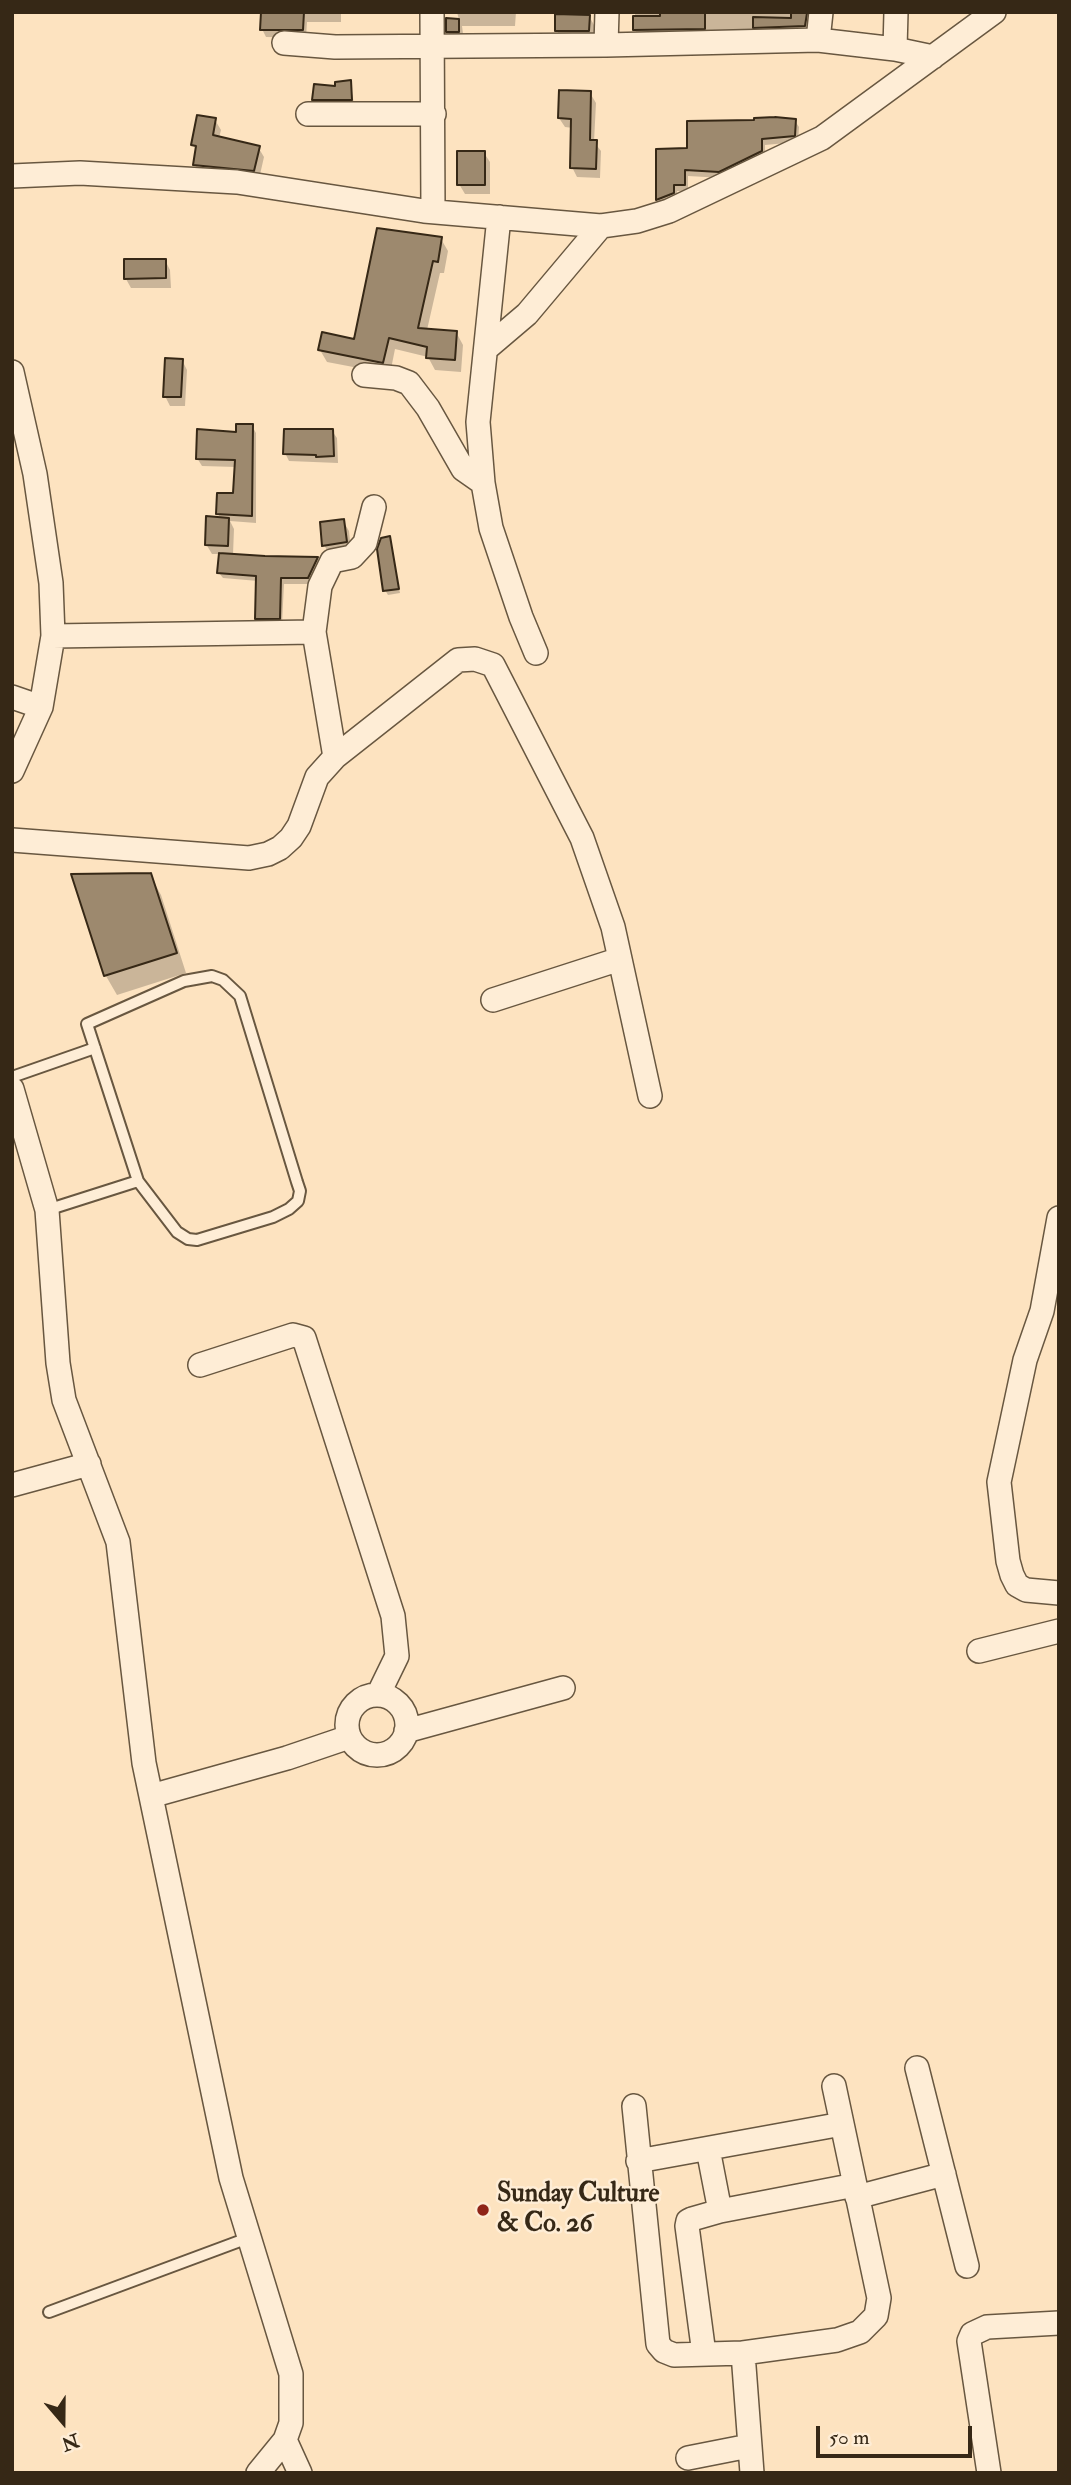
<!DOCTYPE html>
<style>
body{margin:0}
#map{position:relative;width:1071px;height:2485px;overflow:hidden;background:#fde3c0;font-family:"IM FELL Double Pica",serif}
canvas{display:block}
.frame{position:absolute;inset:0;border:14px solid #362816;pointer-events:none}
.north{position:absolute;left:28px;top:2387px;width:70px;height:70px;-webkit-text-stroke:5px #feedd6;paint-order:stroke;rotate:160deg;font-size:19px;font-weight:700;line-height:28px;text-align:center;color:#362816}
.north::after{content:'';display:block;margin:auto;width:24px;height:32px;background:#362816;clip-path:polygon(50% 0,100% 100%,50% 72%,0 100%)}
.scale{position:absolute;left:816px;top:2426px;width:156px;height:32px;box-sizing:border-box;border:4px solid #362816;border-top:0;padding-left:9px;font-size:21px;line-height:24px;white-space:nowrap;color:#362816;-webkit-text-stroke:5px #feedd6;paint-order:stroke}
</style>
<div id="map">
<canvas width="1071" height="2485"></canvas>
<div class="frame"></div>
<div class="north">N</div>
<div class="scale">50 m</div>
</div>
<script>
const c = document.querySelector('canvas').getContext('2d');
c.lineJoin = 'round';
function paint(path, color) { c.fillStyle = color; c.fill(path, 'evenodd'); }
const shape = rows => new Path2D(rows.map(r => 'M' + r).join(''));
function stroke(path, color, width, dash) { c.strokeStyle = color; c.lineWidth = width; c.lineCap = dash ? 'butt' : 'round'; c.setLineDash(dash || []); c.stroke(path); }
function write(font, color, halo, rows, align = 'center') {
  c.font = font + ' "IM FELL Double Pica",serif'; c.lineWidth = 5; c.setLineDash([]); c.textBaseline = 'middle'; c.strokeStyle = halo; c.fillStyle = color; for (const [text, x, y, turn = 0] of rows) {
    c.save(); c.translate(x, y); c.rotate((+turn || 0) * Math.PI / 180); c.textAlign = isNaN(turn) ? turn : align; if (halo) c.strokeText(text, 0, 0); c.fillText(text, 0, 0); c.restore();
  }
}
const shadow = shape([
 [259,12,341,12,341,22,307,22,306,38,266,37,262,29,263,14],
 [457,12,516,12,515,26,462,26,464,41,453,41,448,32,459,20],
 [557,12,584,12,584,16,589,16,594,25,594,40,562,40,557,31],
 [635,12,816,12,810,35,640,39,635,30],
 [350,82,354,104,316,104,314,100],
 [590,93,596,103,594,142,601,151,600,178,577,177,572,167,573,128,565,127,559,118],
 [215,120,221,130,219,138,258,147,264,157,259,179,200,175,195,165,197,151,193,144],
 [795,121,799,127,798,142,765,145,765,158,723,178,688,176,688,191,677,191,677,200,661,206,658,200,658,150,689,150,756,122],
 [484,153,490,162,490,194,465,194,459,184],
 [441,239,448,251,444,273,440,273,427,330,456,332,463,345,461,372,435,370,428,357,395,349,390,374,327,362,320,350,355,341],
 [165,260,170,270,171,288,131,288,126,279],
 [182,360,187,370,185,406,170,406,165,396],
 [252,426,256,433,256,523,230,521,234,529,233,555,317,559,320,564,311,584,284,584,282,624,260,624,257,618,258,581,223,578,219,573,220,554,212,554,206,544,221,519,218,514,235,495,236,467,202,466,197,458],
 [332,431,337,438,338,463,289,461,285,453],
 [343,521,349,531,351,551,330,555,324,545],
 [389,538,400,593,388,595,385,590],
 [150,875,161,895,186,973,117,995,106,976,74,876]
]);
const building = shape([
 [261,12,304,12,303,30,260,30,261,12],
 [660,12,705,13,705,29,633,30,633,16,660,16,660,12],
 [791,13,807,13,805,26,753,28,753,17,791,18,791,13],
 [555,14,590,15,589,31,555,31,555,14],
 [446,18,459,19,459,32,446,32,446,18],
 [351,80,352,100,312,100,314,84,335,86,335,82,351,80],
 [559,90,591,91,590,140,597,140,596,169,570,168,571,119,558,118,559,90],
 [197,115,216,118,213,135,260,146,254,171,193,165,196,146,191,145,197,115],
 [775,117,796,119,795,136,762,139,762,151,719,172,685,170,685,185,674,185,674,193,656,200,656,149,687,148,687,121,754,120,754,118,775,117],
 [457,151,485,151,485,185,457,185,457,151],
 [377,228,442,237,438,262,433,261,418,328,457,331,455,360,426,358,427,347,389,338,383,363,318,350,322,332,354,339,377,228],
 [124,259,166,259,166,278,124,279,124,259],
 [165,358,183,359,181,397,163,397,165,358],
 [236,424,253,424,252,516,216,514,217,493,233,493,235,460,196,459,197,429,236,432,236,424],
 [284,429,333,429,334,456,316,457,316,455,283,454,284,429],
 [206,516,229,518,228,546,205,545,206,516],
 [344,519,347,542,322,546,320,522,344,519],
 [390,536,399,589,383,591,377,549,381,538,390,536],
 [219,553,265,556,318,557,308,578,281,578,280,619,255,619,256,576,217,573,219,553],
 [151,873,177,953,104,976,71,874,151,873]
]);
const service = shape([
 [12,1077,95,1048],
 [47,1210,138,1181,87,1024,184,981,212,976,223,980,240,996,297,1182,300,1191,298,1201,289,1209,273,1217,197,1240,188,1239,177,1232,138,1181],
 [49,2312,248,2238]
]);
const minor = shape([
 [432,12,433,211],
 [607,12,606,45,818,40,895,49,933,57],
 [818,40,821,12],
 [284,43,335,47,606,45],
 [895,49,896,12],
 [308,114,434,114],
 [12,176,80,173,237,182,424,211,601,226,637,221,669,211,822,138,994,12],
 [499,217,478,422,483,483,491,528,521,617,536,653],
 [487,348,527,314,601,226],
 [12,372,35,474,51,583,53,636,41,707,12,771],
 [364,375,396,378,409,383,428,408,463,469,483,483],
 [314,632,320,586,332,561,352,557,365,543,374,507],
 [53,636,314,632,335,757],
 [12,697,41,707],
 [12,840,249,858,268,854,280,848,291,838,299,826,317,777,335,757,458,660,475,659,493,665,582,838,613,927,650,1096],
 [493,1000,620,959],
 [12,1089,47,1210,58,1363,64,1400,118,1542,144,1763,231,2178,291,2374,291,2423,285,2440,258,2473],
 [1059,1218,1042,1311,1025,1360,999,1482,1008,1561,1012,1575,1017,1585,1026,1590,1059,1593],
 [200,1365,293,1335,304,1338,393,1616,397,1656,378,1695],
 [12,1485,89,1464],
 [979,1651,1059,1631],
 '347 1725a30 30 0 1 1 60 0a30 30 0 1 1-60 0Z',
 [406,1731,563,1688],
 [151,1796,287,1758,349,1737],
 [917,2068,967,2266],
 [634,2106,658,2344,664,2351,674,2355,743,2353,752,2473],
 [638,2161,842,2124],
 [857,2197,944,2174],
 [720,2211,855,2185],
 [743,2353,837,2340,860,2332,876,2316,879,2298,834,2086],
 [704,2354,687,2226,688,2221,692,2219,720,2211,708,2149],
 [285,2440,300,2473],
 [688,2458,749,2446],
 [989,2473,969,2341,972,2334,987,2327,1059,2323]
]);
const markers = [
 [483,2210,7,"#8f2418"]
];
const poiNames = [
 ["Sunday Culture",497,2195],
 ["& Co. 26",497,2225]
];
paint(shadow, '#0003');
paint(building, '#9d896e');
stroke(building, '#362816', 2);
stroke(service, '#685740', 14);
stroke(minor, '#685740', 26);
stroke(service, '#feedd6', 10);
stroke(minor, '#feedd6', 23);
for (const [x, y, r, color] of markers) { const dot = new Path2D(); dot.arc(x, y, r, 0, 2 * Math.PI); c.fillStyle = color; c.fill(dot); stroke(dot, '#feedd6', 2.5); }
write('bold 26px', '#362816', '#feedd6', poiNames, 'left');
</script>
